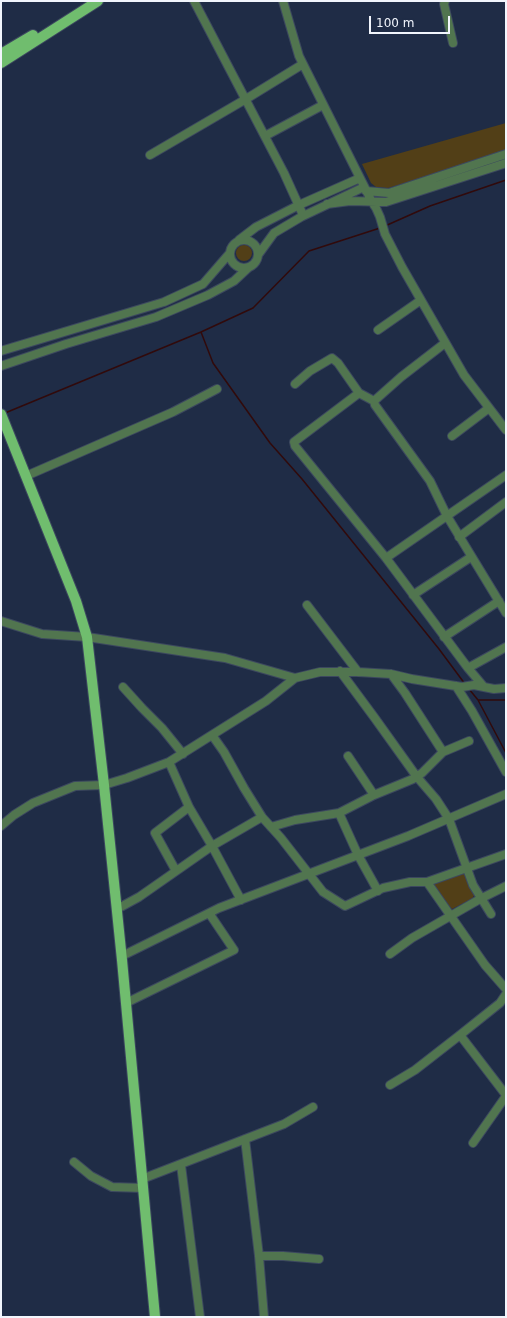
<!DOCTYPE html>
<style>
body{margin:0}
#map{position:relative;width:507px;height:1318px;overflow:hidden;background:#1f2c46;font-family:"DejaVu Sans",sans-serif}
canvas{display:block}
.frame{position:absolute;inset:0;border:2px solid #f1f5fc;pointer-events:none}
.scale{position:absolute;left:369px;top:16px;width:81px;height:18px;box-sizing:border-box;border:2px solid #f1f5fc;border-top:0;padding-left:5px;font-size:12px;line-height:14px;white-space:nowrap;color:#f1f5fc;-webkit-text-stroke:3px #1f2c46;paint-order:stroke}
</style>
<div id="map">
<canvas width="507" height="1318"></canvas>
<div class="frame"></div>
<div class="scale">100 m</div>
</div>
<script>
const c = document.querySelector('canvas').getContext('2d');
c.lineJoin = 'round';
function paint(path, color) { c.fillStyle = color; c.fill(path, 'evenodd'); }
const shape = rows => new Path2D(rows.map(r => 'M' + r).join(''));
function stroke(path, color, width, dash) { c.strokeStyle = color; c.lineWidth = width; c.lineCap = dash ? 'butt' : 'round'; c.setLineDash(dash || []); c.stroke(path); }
const green = shape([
 [506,123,506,150,455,169,388,188,376,187,371,183,362,164],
 '236 253a8 8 0 1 1 16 0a8 8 0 1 1-16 0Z',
 [463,871,475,894,472,899,452,909,450,907,434,885,435,881]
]);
const stream = shape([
 [385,226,430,206,506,180],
 [201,332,213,363,270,443,302,479,439,649,465,684],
 [5,413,201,332,253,308,309,251,380,228],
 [469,689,478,700,506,753],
 [478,700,506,700]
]);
const minor = shape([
 [194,1,284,173,303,215],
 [283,1,299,56,372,202,376,208,380,217,385,234,402,267,464,375,506,430],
 [445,1,444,4,453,43],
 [265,136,323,105],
 [150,155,246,99,303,64],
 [366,191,389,193,506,154],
 [327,204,350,201,386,202,506,163],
 '230 254a14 14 0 1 1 28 0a14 14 0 1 1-28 0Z',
 [239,240,256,227,299,205,360,178],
 [258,255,274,233,301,217,364,187],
 [378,330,421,300],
 [1,351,164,302,203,284,229,254],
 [1,366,66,344,156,317,208,295,234,281,249,267],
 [295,384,310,371,332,358,338,363,359,393,374,401,375,405,430,481,447,516,506,613],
 [359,393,294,442,295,446,386,558,506,475],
 [374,401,401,377,445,343],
 [452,436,489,408],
 [26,476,173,412,217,389],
 [459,537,506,502],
 [386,558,468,668,484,687],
 [413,595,471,557],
 [307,605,358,672],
 [1,621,42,634,87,637,225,658,295,678],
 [444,637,499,601],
 [468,668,506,647],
 [340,671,374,717,417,777,436,799,449,819,473,885,491,914],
 [391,674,405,693,443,752],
 [456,686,472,711,506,772],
 [123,687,142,708,162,728,183,754],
 [212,735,224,752,244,788,262,817,281,838,323,892,345,906,383,888,410,882,427,882,506,854],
 [348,756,374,795],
 [169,762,189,807,212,846,241,900],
 [339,813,358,855,378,891],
 [1,826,14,815,33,803,75,786,104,785,127,778,169,762,266,701,295,678,320,672,358,672,391,674,412,679,462,687,474,685,494,689,506,688],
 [271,827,295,820,339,813,374,795,413,779,422,773,443,752,469,741],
 [176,871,155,833,189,807],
 [427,882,485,965,506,989],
 [117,909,139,897,212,846,262,817],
 [390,954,412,938,480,899,506,886],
 [122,956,219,908,408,836,506,794],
 [126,1003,234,950,209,913],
 [460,1035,506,1095],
 [390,1085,415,1070,460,1035,500,1003,506,994],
 [245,1139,259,1256,264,1317],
 [473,1143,506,1096],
 [74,1162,91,1176,112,1187,143,1188],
 [181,1165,200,1317],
 [142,1179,284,1124,313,1107],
 [259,1256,283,1256,319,1259]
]);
const major = shape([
 [1,54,33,35],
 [1,63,98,1],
 [1,414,76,601,87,637,104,785,122,960,155,1317]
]);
paint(green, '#523f17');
stroke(stream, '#310a0b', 1.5);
stroke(minor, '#3c485f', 10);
stroke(major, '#3c485f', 12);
stroke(minor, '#51754f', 8);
stroke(major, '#70bd6e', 10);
</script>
